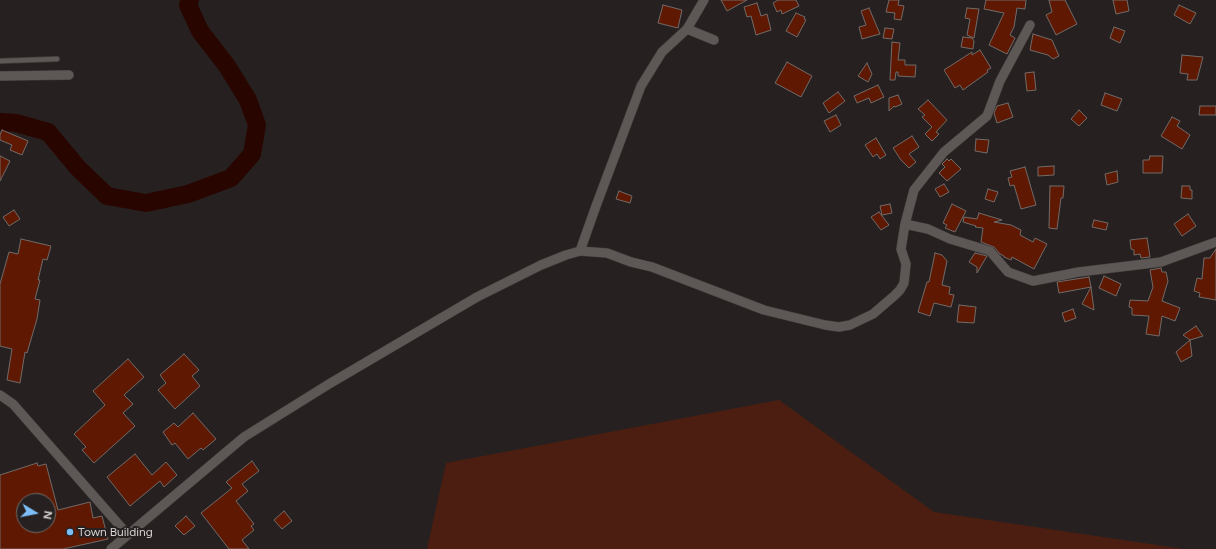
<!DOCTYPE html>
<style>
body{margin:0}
#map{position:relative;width:1216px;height:549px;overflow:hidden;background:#262120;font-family:Figtree,sans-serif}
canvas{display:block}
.north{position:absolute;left:16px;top:493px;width:40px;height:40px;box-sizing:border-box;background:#262120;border:1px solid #6c6867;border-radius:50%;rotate:100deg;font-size:11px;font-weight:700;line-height:16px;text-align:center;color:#d6d3d1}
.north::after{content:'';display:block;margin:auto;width:14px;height:18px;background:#7dbef9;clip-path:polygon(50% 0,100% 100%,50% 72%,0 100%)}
</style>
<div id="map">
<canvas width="1216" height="549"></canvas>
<div class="north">N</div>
</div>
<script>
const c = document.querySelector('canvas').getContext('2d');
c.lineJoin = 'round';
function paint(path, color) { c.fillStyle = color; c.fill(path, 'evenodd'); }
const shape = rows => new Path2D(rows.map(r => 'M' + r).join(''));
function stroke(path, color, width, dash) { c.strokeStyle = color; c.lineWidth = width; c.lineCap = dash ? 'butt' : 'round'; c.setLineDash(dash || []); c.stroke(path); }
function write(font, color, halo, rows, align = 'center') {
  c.font = font + ' Figtree,sans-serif'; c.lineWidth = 4; c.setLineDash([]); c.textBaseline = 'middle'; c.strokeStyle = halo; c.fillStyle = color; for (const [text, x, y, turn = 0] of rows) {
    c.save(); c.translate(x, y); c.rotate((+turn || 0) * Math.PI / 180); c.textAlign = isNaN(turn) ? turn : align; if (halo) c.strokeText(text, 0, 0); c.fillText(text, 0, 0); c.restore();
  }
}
const green = shape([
 [779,400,934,512,1184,549,427,549,446,463]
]);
const river = shape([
 [0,122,16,123,48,132,78,168,107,196,146,203,188,194,231,178,252,154,257,125,248,100,227,66,200,31,188,5,190,0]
]);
const building = shape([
 [721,0,747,0,727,11,721,0],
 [778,0,796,0,799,6,782,14,781,10,777,12,773,3,778,0],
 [889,0,899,0,898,5,904,6,901,20,894,19,895,13,886,12,889,0],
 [986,0,1026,0,1025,9,1017,8,1014,27,1010,35,1015,38,1007,54,989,45,1004,13,984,9,986,0],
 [1049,0,1065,0,1077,24,1056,35,1046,15,1052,12,1049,0],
 [1113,0,1127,0,1129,11,1116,14,1113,0],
 [757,3,761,16,767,14,771,30,756,35,751,16,747,17,744,7,757,3],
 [663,5,682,10,678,28,658,23,663,5],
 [1179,5,1196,13,1190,24,1174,15,1179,5],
 [869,8,880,34,862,39,859,27,866,25,861,11,869,8],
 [967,8,979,9,974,38,967,35,970,19,965,18,967,8],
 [796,13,805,17,804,19,806,20,797,37,786,31,796,13],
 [1114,27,1125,31,1120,43,1110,38,1114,27],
 [885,28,894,29,892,39,883,38,885,28],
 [1033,34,1052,40,1059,56,1053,59,1048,55,1030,50,1033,34],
 [963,37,972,38,974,41,973,49,961,47,963,37],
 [892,42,900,43,898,60,905,60,905,65,916,65,915,77,898,76,898,72,896,72,895,80,890,80,892,42],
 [980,50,991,68,987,70,988,72,963,90,960,85,955,88,944,70,972,52,972,55,980,50],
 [1182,55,1203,57,1197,80,1187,80,1188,74,1180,73,1182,55],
 [787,62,812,76,801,97,775,83,787,62],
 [867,63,872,74,868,82,858,76,867,63],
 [1034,72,1036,90,1027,91,1025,73,1034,72],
 [878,85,884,97,871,103,869,98,857,103,854,96,878,85],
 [838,92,845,101,829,113,823,103,838,92],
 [1105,93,1122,99,1117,111,1101,105,1105,93],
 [898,95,902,104,895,107,894,106,889,111,889,98,898,95],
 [928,100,947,120,936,132,939,134,932,141,925,134,932,127,922,117,925,115,918,109,928,100],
 [1008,103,1013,117,997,123,994,113,997,106,1008,103],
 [1200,106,1216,106,1216,115,1199,115,1200,106],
 [1079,110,1087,118,1079,126,1071,119,1079,110],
 [836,115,841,125,830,132,824,121,836,115],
 [1172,117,1180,121,1177,126,1190,135,1182,149,1161,136,1172,117],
 [2,130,28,141,22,155,10,150,12,145,0,140,0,135,2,130],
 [912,136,919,147,909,154,916,162,909,168,901,160,893,148,912,136],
 [876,138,886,155,880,159,877,154,873,157,865,145,876,138],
 [976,139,989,140,987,153,975,151,976,139],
 [0,156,10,161,0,181,0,156],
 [1150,156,1163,156,1162,173,1143,173,1143,160,1149,160,1150,156],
 [947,159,949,161,951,159,961,169,947,181,939,173,945,167,942,164,947,159],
 [1054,166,1054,175,1038,176,1038,167,1054,166],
 [1025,167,1036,205,1021,209,1014,185,1010,186,1008,178,1012,177,1010,171,1025,167],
 [1117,171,1118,182,1107,185,1105,174,1117,171],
 [944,184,949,192,940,197,935,189,944,184],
 [1050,186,1064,186,1063,198,1061,198,1057,229,1049,228,1050,186],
 [1182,186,1190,186,1190,190,1192,190,1192,199,1181,198,1182,186],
 [988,189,998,192,994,202,985,199,988,189],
 [619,191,632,196,630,203,616,199,619,191],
 [890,204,892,213,882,215,880,206,890,204],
 [952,204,966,211,955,232,945,228,947,225,943,223,952,204],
 [14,210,20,219,9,226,3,217,14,210],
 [879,212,889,225,881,230,871,217,879,212],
 [979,213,1002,220,994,222,1011,225,1021,230,1020,235,1033,242,1035,238,1047,244,1034,269,1012,257,1011,260,1004,257,1004,256,1000,254,994,247,981,242,983,228,975,227,976,226,963,222,964,217,977,219,979,213],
 [1188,214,1196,226,1182,236,1174,224,1188,214],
 [1094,220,1108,223,1106,230,1092,227,1094,220],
 [1147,238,1150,257,1141,258,1140,254,1134,255,1134,250,1131,249,1130,240,1147,238],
 [21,239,51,246,47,260,43,259,38,280,40,280,35,299,40,300,37,319,27,353,25,352,20,383,7,380,12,349,0,346,0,284,9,252,18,254,21,239],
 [1216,249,1216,300,1199,297,1200,293,1194,291,1197,278,1202,279,1204,258,1210,258,1216,249],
 [935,253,942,255,947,261,942,285,950,287,949,294,954,295,951,307,934,303,930,316,918,312,927,282,929,282,935,253],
 [975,253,987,256,977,273,977,267,969,262,975,253],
 [1161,268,1162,272,1166,272,1168,281,1162,301,1180,308,1175,321,1162,316,1159,336,1146,334,1149,316,1132,315,1132,308,1129,307,1130,300,1148,301,1153,287,1150,270,1161,268],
 [1104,276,1121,284,1116,296,1099,288,1104,276],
 [1089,277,1091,287,1059,293,1057,282,1089,277],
 [1091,287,1094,310,1082,304,1091,287],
 [959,305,976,307,974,323,957,322,959,305],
 [1073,309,1076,318,1065,322,1062,313,1073,309],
 [1196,326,1203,336,1190,340,1183,335,1196,326],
 [1190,340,1192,356,1181,362,1176,352,1190,340],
 [184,354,199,370,192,376,200,386,175,409,158,390,166,383,160,375,184,354],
 [128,359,144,377,124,395,133,404,123,413,135,426,94,463,82,450,86,447,74,434,105,405,93,391,128,359],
 [193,413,216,439,203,450,201,448,188,459,175,443,172,445,163,432,174,423,178,427,193,413],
 [135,454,152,475,166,462,177,475,164,487,160,481,130,506,107,477,135,454],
 [252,461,259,471,242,484,248,491,236,501,254,524,251,526,254,530,242,540,249,549,229,549,201,513,232,488,226,482,252,461],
 [37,463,38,466,46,464,58,510,90,502,93,518,102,516,108,539,63,549,0,549,0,475,37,463],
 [24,501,48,501,48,525,24,525,20,510,24,508,24,501],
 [284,511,292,521,282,529,274,520,284,511],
 [186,516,195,526,184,535,175,526,186,516]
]);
const lane = shape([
 [0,61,57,59]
]);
const street = shape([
 [687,29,714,40],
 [0,76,69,75],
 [905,224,928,229,950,239,990,251,1008,272,1033,281,1079,272,1161,262,1216,242],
 [580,251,596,206,641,86,662,52,687,29,704,0],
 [0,395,13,404,128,535],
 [111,549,244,437,329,384,477,297,541,265,566,255,580,251,607,253,631,262,652,267,764,310,825,325,839,327,850,325,873,314,894,296,900,290,904,283,906,264,901,249,905,224,914,190,944,152,987,116,1000,81,1030,25]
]);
const markers = [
 [70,532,4,"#7dbef9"]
];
const poiNames = [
 ["Town Building",78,532]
];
paint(green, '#4c1e11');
stroke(river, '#290500', 18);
paint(building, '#5f1902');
stroke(building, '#716b69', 1);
stroke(lane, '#433f3d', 6);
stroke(street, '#433f3d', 10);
stroke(lane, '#5d5755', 4.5);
stroke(street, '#5d5755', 9);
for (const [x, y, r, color] of markers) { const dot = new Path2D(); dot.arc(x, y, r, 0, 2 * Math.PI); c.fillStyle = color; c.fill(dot); stroke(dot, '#262120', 1.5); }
write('12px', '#d6d3d1', '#262120', poiNames, 'left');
</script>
